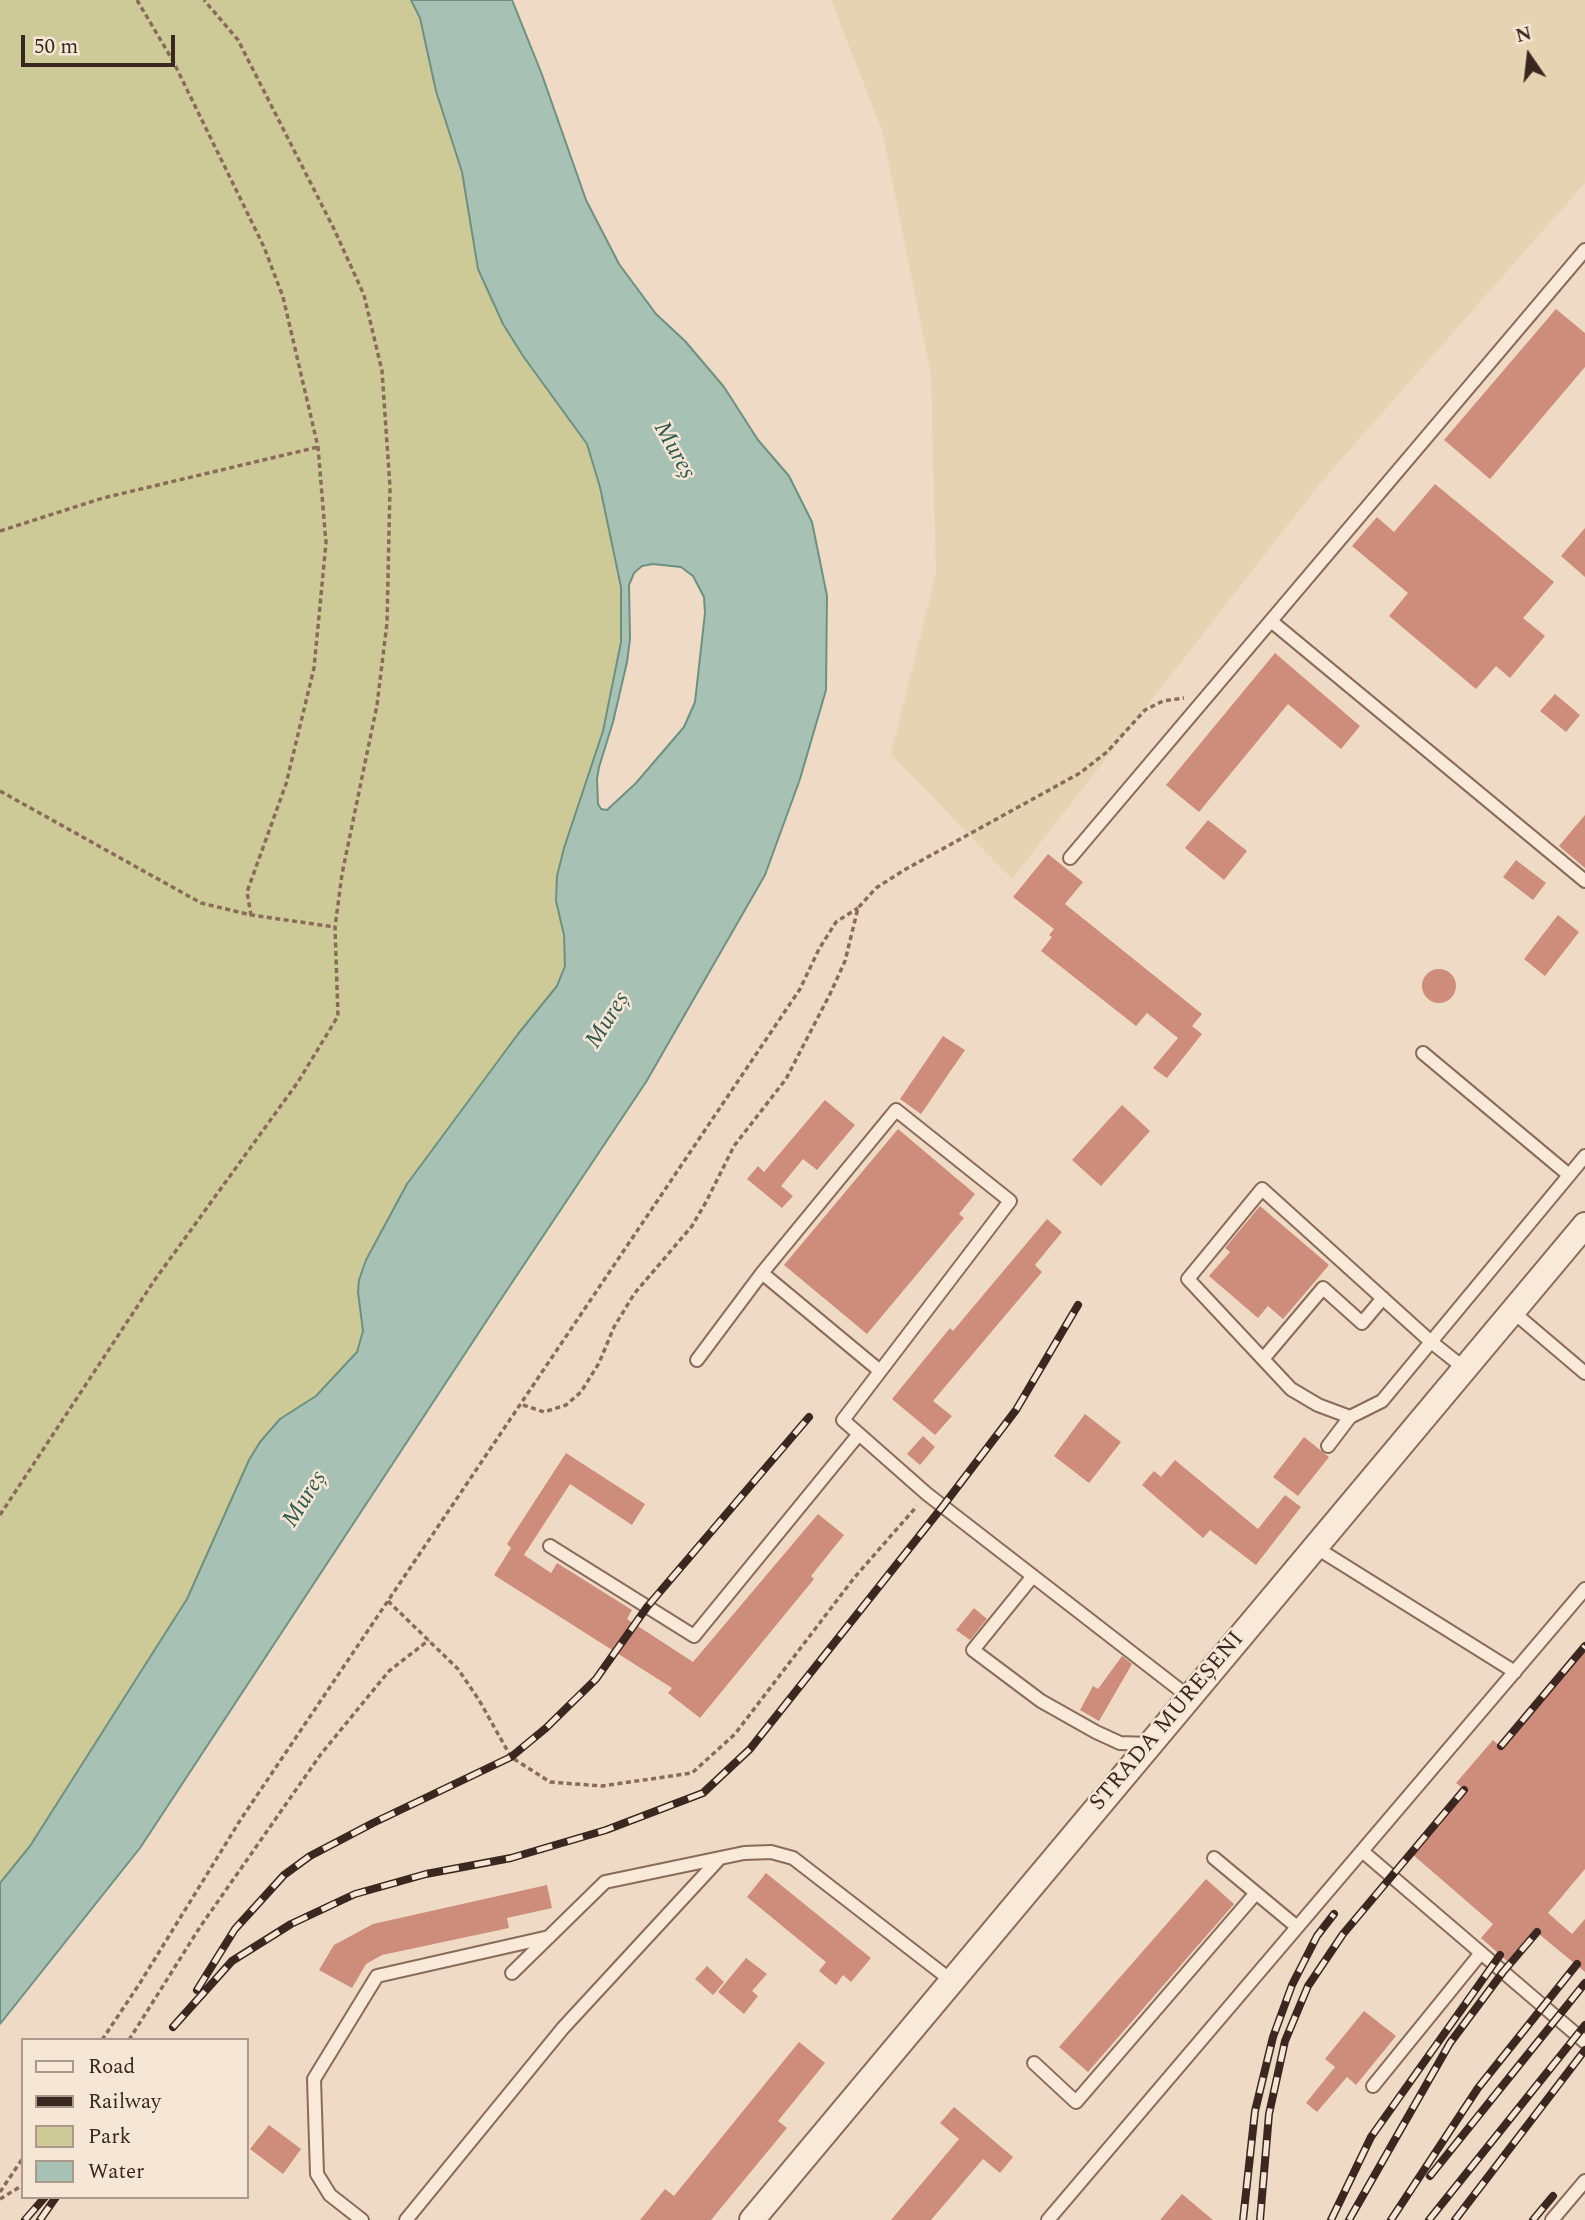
<!DOCTYPE html>
<meta charset="utf-8">
<style>
body{margin:0}
#map{position:relative;width:1585px;height:2220px;overflow:hidden;background:#efdac5;font-family:Spectral,serif}
canvas{display:block}
.legend{position:absolute;left:21px;top:2038px;width:228px;height:161px;box-sizing:border-box;background:#f6e6d5;border:2px solid #ab9a8c;margin:0;padding:9px 12px;list-style:none;font-size:21px;color:#3a271f}
.legend li{display:flex;align-items:center;gap:14px;height:35px}
.legend b{width:35px;border:2px solid #ab9a8c}
.north{position:absolute;left:1494px;top:21px;width:70px;height:70px;-webkit-text-stroke:5px #f6e6d5;paint-order:stroke;rotate:346deg;font-size:19px;font-weight:700;line-height:28px;text-align:center;color:#3a271f}
.north::after{content:'';display:block;margin:auto;width:24px;height:32px;background:#3a271f;clip-path:polygon(50% 0,100% 100%,50% 72%,0 100%)}
.scale{position:absolute;left:21px;top:35px;width:154px;height:32px;box-sizing:border-box;border:4px solid #3a271f;border-top:0;padding-left:9px;font-size:21px;line-height:24px;white-space:nowrap;color:#3a271f;-webkit-text-stroke:5px #f6e6d5;paint-order:stroke}
</style>
<div id="map">
<canvas width="1585" height="2220"></canvas>
<ul class="legend">
<li><b style="height:9px;background:#f9e9d8"></b>Road</li>
<li><b style="height:9px;background:#3a271f"></b>Railway</li>
<li><b style="height:19px;background:#ceca98"></b>Park</li>
<li><b style="height:19px;background:#a7c2b5"></b>Water</li>
</ul>
<div class="north">N</div>
<div class="scale">50 m</div>
</div>
<script>
const c = document.querySelector('canvas').getContext('2d');
c.lineJoin = 'round';
function paint(path, color) { c.fillStyle = color; c.fill(path, 'evenodd'); }
const shape = rows => new Path2D(rows.map(r => 'M' + r).join(''));
function stroke(path, color, width, dash) { c.strokeStyle = color; c.lineWidth = width; c.lineCap = dash ? 'butt' : 'round'; c.setLineDash(dash || []); c.stroke(path); }
function write(font, color, halo, rows, align = 'center') {
  c.font = font + ' Spectral,serif'; c.lineWidth = 5; c.setLineDash([]); c.textBaseline = 'middle'; c.strokeStyle = halo; c.fillStyle = color; for (const [text, x, y, turn = 0] of rows) {
    c.save(); c.translate(x, y); c.rotate((+turn || 0) * Math.PI / 180); c.textAlign = isNaN(turn) ? turn : align; if (halo) c.strokeText(text, 0, 0); c.fillText(text, 0, 0); c.restore();
  }
}
const farmland = shape([
 [831,0,1585,0,1585,183,1322,481,1012,879,891,754,936,574,931,375,882,130]
]);
const green = shape([
 [0,0,411,0,420,18,436,91,462,172,478,269,503,324,523,356,587,444,600,487,621,587,621,642,603,731,586,786,556,901,564,935,565,966,557,986,518,1034,407,1184,366,1260,359,1280,358,1292,363,1331,357,1352,316,1396,280,1419,249,1460,187,1599,30,1846,0,1883]
]);
const water = shape([
 [411,0,512,0,541,72,586,200,619,264,656,314,685,341,724,387,758,440,789,476,812,522,827,596,826,690,800,779,765,875,646,1082,495,1308,140,1848,0,2024,0,1883,30,1846,187,1599,249,1460,260,1442,280,1419,316,1396,357,1352,363,1331,358,1292,359,1280,366,1260,407,1184,518,1034,557,986,565,966,564,935,556,901,557,876,564,848,603,731,621,642,621,587,600,487,587,444,523,356,503,324,478,269,462,172,436,91,420,18,411,0],
 [653,564,681,567,693,576,704,597,705,613,695,702,684,727,636,783,607,810,601,809,598,804,597,779,599,767,613,722,627,662,630,639,629,585,634,573,642,566,653,564]
]);
const building = shape([
 [1556,309,1585,333,1585,367,1490,479,1444,440],
 [1435,484,1554,582,1523,618,1545,636,1510,678,1496,666,1476,689,1389,616,1408,593,1352,546,1377,517,1394,532],
 [1585,528,1585,577,1561,556],
 [1275,653,1360,726,1341,749,1288,704,1199,812,1166,785],
 [1555,694,1580,715,1566,732,1540,711],
 [1585,815,1585,868,1559,846],
 [1208,820,1247,851,1224,880,1185,848],
 [1048,854,1083,882,1065,904,1202,1014,1192,1026,1202,1034,1167,1078,1153,1068,1178,1038,1147,1013,1136,1026,1041,951,1052,937,1049,935,1054,929,1013,897],
 [1516,860,1546,883,1533,900,1503,877],
 [1558,915,1579,932,1545,976,1524,959],
 '1422 986a17 17 0 1 1 34 0a17 17 0 1 1-34 0Z',
 [943,1036,965,1050,921,1114,900,1099],
 [825,1100,855,1125,817,1170,803,1159,781,1186,793,1196,782,1208,747,1179,758,1166,764,1172],
 [1122,1105,1150,1131,1101,1186,1072,1160],
 [898,1129,975,1194,959,1214,964,1218,867,1334,784,1265],
 [1260,1206,1329,1265,1283,1319,1268,1306,1258,1318,1209,1276,1230,1252,1225,1248],
 [1047,1219,1062,1232,1035,1265,1042,1272,933,1401,952,1416,935,1435,892,1399,950,1328,953,1331],
 [1085,1414,1121,1442,1089,1483,1054,1456],
 [923,1436,935,1447,920,1465,907,1454],
 [1304,1437,1329,1457,1298,1496,1273,1477],
 [566,1453,645,1504,632,1525,570,1484,524,1555,551,1573,557,1563,632,1610,627,1619,693,1662,818,1514,844,1535,811,1576,814,1579,700,1718,668,1693,672,1688,494,1575,511,1548,507,1544],
 [1175,1460,1258,1529,1285,1495,1301,1507,1256,1565,1210,1530,1203,1538,1142,1485,1154,1471,1161,1477],
 [974,1608,987,1619,970,1640,956,1630],
 [1585,1651,1585,1869,1548,1913,1572,1934,1585,1919,1585,1972,1534,1930,1507,1961,1481,1938,1493,1924,1412,1854,1466,1791,1456,1783,1493,1740,1502,1748],
 [1122,1656,1132,1664,1099,1721,1080,1710,1093,1686,1098,1689],
 [766,1873,871,1958,851,1982,843,1975,836,1985,819,1971,826,1962,747,1897],
 [1206,1879,1234,1904,1088,2072,1059,2047],
 [547,1885,552,1908,507,1918,509,1928,382,1955,366,1964,352,1988,319,1970,334,1945,373,1924],
 [746,1958,767,1974,752,1991,758,1996,744,2014,718,1992],
 [707,1966,724,1982,713,1995,695,1979],
 [1364,2011,1396,2036,1356,2085,1347,2077,1317,2112,1306,2103,1335,2067,1325,2059],
 [799,2042,825,2063,778,2121,787,2128,711,2220,640,2220,665,2189,674,2196],
 [954,2107,1013,2157,1000,2173,983,2159,931,2220,891,2220,959,2139,940,2123],
 [269,2125,301,2149,283,2174,250,2149],
 [1182,2194,1213,2220,1160,2220]
]);
const path = shape([
 [137,0,173,61,264,247,283,297,318,447,326,543,314,668,286,784,247,892,251,915],
 [0,531,103,498,318,447],
 [0,791,201,903,251,915,335,927],
 [523,1405,544,1412,566,1405,581,1392,599,1363,614,1327,634,1294,692,1226,706,1202,734,1146,786,1079,830,994,845,961,858,908,876,888,906,869,1080,773,1107,752,1145,710,1163,701,1184,698],
 [0,1515,154,1281,298,1082,338,1016,335,927,342,874,377,705,387,623,390,487,382,371,364,295,334,229,238,40,204,0],
 [388,1601,458,1669,479,1700,511,1757,550,1782,602,1786,692,1773,735,1734,854,1578,917,1506],
 [102,2040,140,1983,241,1819,800,989,819,949,836,922,858,908],
 [129,2040,200,1927,321,1754,389,1671,429,1640],
 [0,2192,23,2158],
 [0,2199,23,2185]
]);
const lane = shape([
 [1271,621,1585,881],
 [1070,858,1585,250],
 [1423,1053,1569,1175],
 [762,1273,880,1371],
 [1512,1311,1585,1373],
 [1263,1359,1323,1288,1362,1323,1383,1298],
 [697,1360,762,1273,896,1110,1010,1201,843,1420,927,1494,1189,1697],
 [1350,1417,1318,1405,1291,1389,1188,1279,1262,1189,1430,1341,1464,1368],
 [1328,1446,1350,1417,1382,1401,1585,1156],
 [550,1546,694,1636,859,1434],
 [1315,1547,1515,1672],
 [1033,1576,973,1650,1041,1701,1096,1732,1120,1743,1149,1744],
 [1362,1851,1585,2042],
 [1214,1858,1297,1927],
 [512,1973,605,1882,744,1853,771,1852,793,1858,952,1981],
 [1034,2063,1076,2102,1256,1893],
 [1373,2086,1481,1953],
 [362,2220,330,2195,317,2174,314,2079,377,1976,549,1937],
 [406,2220,563,2028,720,1858],
 [1048,2220,1585,1589],
 [1552,2220,1585,2181]
]);
const street = shape([
 [752,2220,1585,1225]
]);
const rail = shape([
 [1501,1746,1585,1646],
 [197,1990,235,1929,284,1875,310,1856,373,1823,511,1757,546,1728,596,1679,647,1607,809,1417],
 [173,2027,232,1961,291,1924,355,1894,426,1874,511,1858,606,1830,703,1793,750,1749,943,1506,1016,1410,1078,1305],
 [1430,2176,1585,1983],
 [25,2220,45,2197],
 [40,2220,56,2197],
 [1243,2220,1255,2111,1273,2037,1292,1985,1317,1936,1334,1914],
 [1260,2220,1269,2114,1285,2041,1308,1986,1343,1934,1464,1790],
 [1331,2220,1371,2137,1500,1955],
 [1349,2220,1450,2043,1503,1972,1537,1932],
 [1391,2220,1478,2088,1577,1964],
 [1429,2220,1585,2025],
 [1455,2220,1585,2050],
 [1533,2220,1553,2196]
]);
const streetNames = [
 ["STRADA MUREȘENI",1168,1722,-50]
];
const waterNames = [
 ["Mureș",673,451,61],
 ["Mureș",609,1021,-58],
 ["Mureș",306,1500,-58]
];
paint(farmland, '#e5d3b2');
paint(green, '#ceca98');
paint(water, '#a7c2b5');
stroke(water, '#6d9181', 2);
paint(building, '#ce8d7a');
stroke(lane, '#8a6b5a', 16);
stroke(street, '#8a6b5a', 28);
stroke(path, '#8a6b5a', 3.5, [5, 3.5]);
stroke(lane, '#f9e9d8', 12);
stroke(street, '#f9e9d8', 24);
stroke(rail, '#3a271f', 8);
stroke(rail, '#f6e6d5', 5, [16]);
write('23px', '#3a271f', '#f6e6d5', streetNames);
write('italic 24px', '#2e5a4f', '#f6e6d5', waterNames);
</script>
